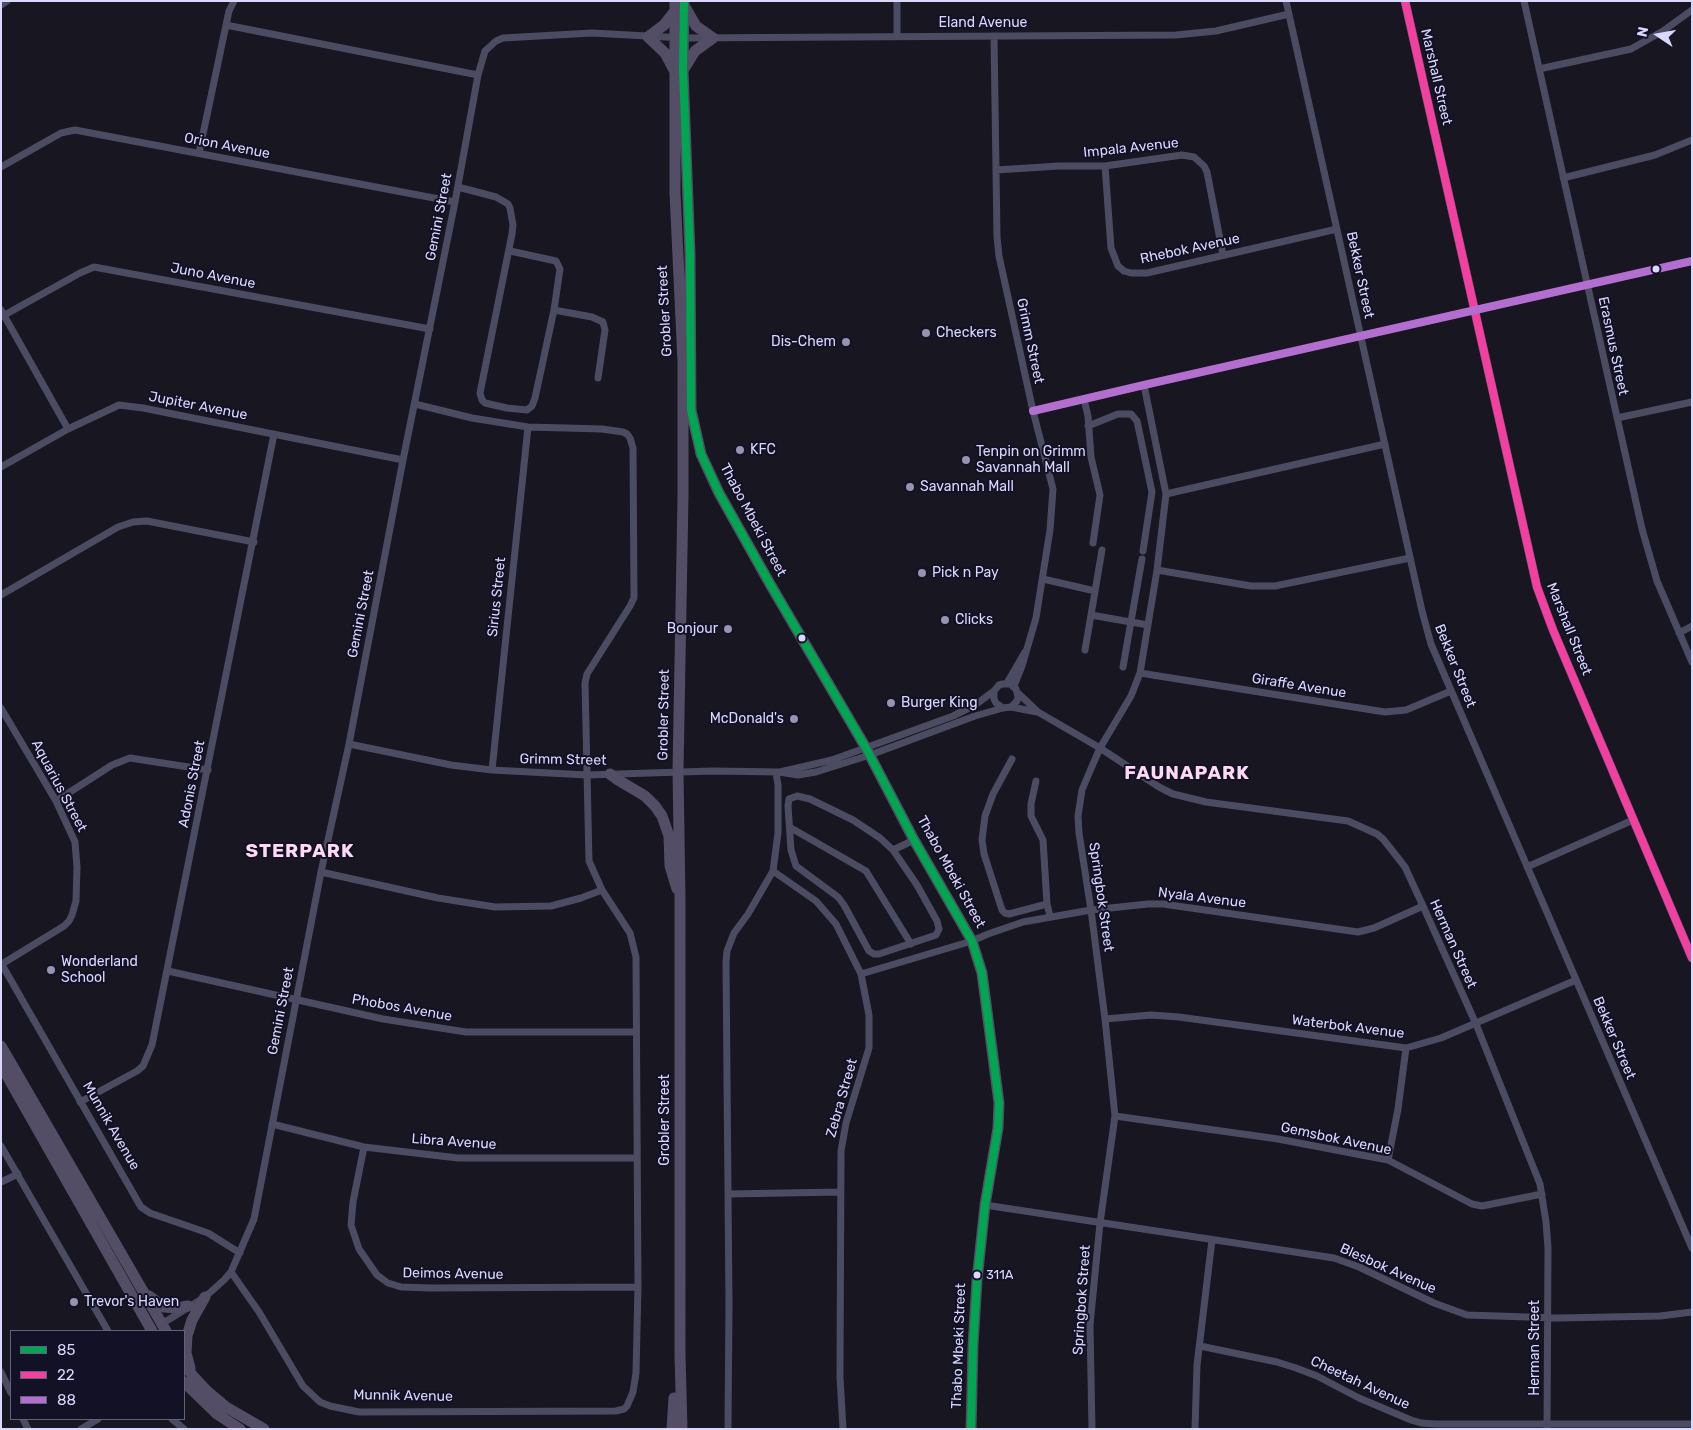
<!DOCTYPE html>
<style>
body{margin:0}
#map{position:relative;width:1693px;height:1430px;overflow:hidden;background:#171621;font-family:Rubik,sans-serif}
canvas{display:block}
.frame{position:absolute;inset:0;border:2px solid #dad8fd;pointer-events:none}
.legend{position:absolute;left:10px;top:1330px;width:175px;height:90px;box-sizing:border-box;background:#131126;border:1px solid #63617c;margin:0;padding:6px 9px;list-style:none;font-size:15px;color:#dad8fd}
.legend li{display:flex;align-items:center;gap:10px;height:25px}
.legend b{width:25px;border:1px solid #63617c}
.north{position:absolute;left:1633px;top:10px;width:50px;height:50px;-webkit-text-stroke:4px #131126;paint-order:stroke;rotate:282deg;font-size:14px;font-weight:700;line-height:20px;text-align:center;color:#dad8fd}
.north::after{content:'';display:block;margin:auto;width:18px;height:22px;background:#dad8fd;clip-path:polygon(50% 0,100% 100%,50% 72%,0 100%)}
</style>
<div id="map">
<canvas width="1693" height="1430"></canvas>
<div class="frame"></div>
<ul class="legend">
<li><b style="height:6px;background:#00a651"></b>85</li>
<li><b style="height:6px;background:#f240a1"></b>22</li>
<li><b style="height:6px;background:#b36fd0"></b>88</li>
</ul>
<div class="north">N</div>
</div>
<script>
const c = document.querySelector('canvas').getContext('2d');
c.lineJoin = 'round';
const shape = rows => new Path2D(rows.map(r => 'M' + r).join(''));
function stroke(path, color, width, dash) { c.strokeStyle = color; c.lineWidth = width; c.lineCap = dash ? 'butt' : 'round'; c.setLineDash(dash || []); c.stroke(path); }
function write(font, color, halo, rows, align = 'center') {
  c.font = font + ' Rubik,sans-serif'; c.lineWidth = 4; c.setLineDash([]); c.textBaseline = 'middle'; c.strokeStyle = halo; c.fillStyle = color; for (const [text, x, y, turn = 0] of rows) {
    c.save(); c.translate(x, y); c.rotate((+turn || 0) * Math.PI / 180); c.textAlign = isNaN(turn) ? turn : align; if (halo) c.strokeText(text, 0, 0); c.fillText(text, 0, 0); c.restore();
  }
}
const minor = shape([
 [897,1,897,36],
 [1286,1,1422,611,1431,644,1692,1248],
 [1524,1,1642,529,1657,581,1692,662],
 [1,5,7,1],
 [226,25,478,75],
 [994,36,997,237,999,256,1033,411,1053,489,1050,530,1036,618,1022,666,1014,686],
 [1539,69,1631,49,1663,31,1692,10],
 [199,153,229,11,234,1],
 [1105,166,1111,248,1118,266,1124,271,1131,273,1147,273,1337,229],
 [1,167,61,133,75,130,455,202],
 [996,170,1059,166,1105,166,1182,155,1194,157,1204,166,1207,172,1223,255],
 [1563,178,1655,155,1692,140],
 [458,187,496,197,508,204,510,208,513,225,512,234,480,393,482,400,485,403,507,408,527,410,532,406,535,398,554,310,560,269,556,261,510,251],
 [1,310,68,429],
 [554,310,592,317,603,322,605,330,598,378],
 [1,317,80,273,94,267,430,329],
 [1084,399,1088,416,1091,457,1100,495,1093,543],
 [1033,411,1144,385,1692,261],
 [1617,418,1692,402],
 [1088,426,1118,414,1131,414,1137,421,1152,492,1143,551],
 [1,467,68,429,119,405,143,408,403,460],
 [1166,494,1385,444],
 [1157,570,1251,586,1275,586,1410,558],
 [1043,579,1095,591],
 [1,595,118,527,133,522,147,521,254,542],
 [1091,615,1102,550],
 [1679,633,1692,626],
 [1085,650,1091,615,1148,625],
 [1123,667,1142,559],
 [1140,673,1385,712,1406,710,1451,691],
 [1007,683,1025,652],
 [1018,693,1038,712,1100,748,1159,787,1173,794,1206,802,1348,821,1377,834,1383,839,1398,858,1405,867,1423,906,1476,1024,1540,1184,1546,1222,1548,1248,1547,1429],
 [1011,707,1037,712],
 [1,708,56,801,75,842,77,867,76,901,72,915,69,921,64,926,2,964],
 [349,744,451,765,492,770,587,775,713,771,779,772,798,775,816,772,870,755,975,716,1003,708,1011,707,1017,701,1018,697,1016,689,1010,684,1003,684,999,685,994,691,994,699,996,703,1003,708],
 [1012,759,993,794,985,816,982,840,984,854,1002,910,1005,913,1009,914,1047,904],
 [492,770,528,427],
 [780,772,832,760,953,716,975,705,994,691],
 [1036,781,1031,804,1031,816,1043,840,1047,904,1050,916],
 [797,796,810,799,853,820,880,838,893,850,917,885,937,921,939,929,936,935,879,954,874,954,869,951,844,905,838,897,796,866,791,850,788,806,789,799,797,796],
 [56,801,112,765,130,758,208,770],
 [791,828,866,871,911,944],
 [893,850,914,840],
 [1527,867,1633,820],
 [773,871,816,901,836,924,861,974,869,1015,869,1048,846,1123,841,1151,840,1377,843,1429],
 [321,872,438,898,495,907,551,906,581,898,602,890],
 [1,963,141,1207,150,1213,208,1233,240,1253],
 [168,971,383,1019,466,1032,636,1032],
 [861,974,972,941,988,934,1023,922,1091,910,1148,904,1163,904,1358,932,1374,928,1423,906],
 [1105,1019,1151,1015,1179,1017,1406,1048,1441,1038,1576,980],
 [80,1102,137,1071,143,1066,152,1045,274,434],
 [1115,1116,1278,1139,1388,1160,1472,1204,1482,1206,1542,1194],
 [272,1124,364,1147,458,1158,636,1158],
 [1,1146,108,1331],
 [364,1147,353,1202,351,1225,359,1249,377,1275,388,1283,401,1287,431,1288,638,1287],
 [1388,1160,1398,1109,1406,1048],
 [1,1182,18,1174],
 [728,1194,840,1192],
 [985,1205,1334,1258,1359,1267,1434,1303,1467,1315,1558,1318,1660,1316,1692,1312],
 [231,1272,259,1312,303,1386,320,1402,330,1406,359,1412,616,1411,624,1409,627,1406,633,1392,636,1373,638,1287,636,957,630,933,602,890,589,861,585,683,587,674,630,606,634,598,633,448,630,438,627,434,623,432,602,429,528,427,472,418,415,404],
 [160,1325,205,1297,224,1280,231,1272,254,1219,321,872,349,744,403,460,455,202,478,75,485,51,496,41,503,38,592,33,683,38,1176,35,1216,31,1289,14],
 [1200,1346,1277,1362,1296,1368,1317,1376,1359,1398,1411,1420,1421,1423,1435,1424,1692,1424],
 [1,1372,11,1393],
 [23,1419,28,1429],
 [172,1419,184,1429],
 [81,1429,98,1419],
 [728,1429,729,1304,726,962,727,951,734,933,748,914,773,871,778,833,778,785,776,772],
 [1092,1429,1090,1325,1100,1223,1115,1116,1105,1019,1091,910,1079,833,1078,816,1082,790,1090,771,1100,748,1131,696,1140,673,1157,570,1166,494,1144,385],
 [1195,1429,1197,1365,1212,1240]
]);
const tertiary = shape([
 [1405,1,1537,587,1553,630,1692,958]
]);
const primary = shape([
 [675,1,675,193,683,362,683,497,678,771,680,898,680,1355,682,1429],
 [684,1,683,70,690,253,691,410,701,454,719,493,770,584,866,748,914,840,972,941,982,973,999,1103,998,1128,985,1205,977,1280,973,1346,971,1429],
 [684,69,695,51,713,38,696,26,685,7],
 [674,70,665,53,648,37,664,25,675,11],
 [610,774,618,780,645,796,655,806,662,816,669,836,670,866,677,889],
 [1,1046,166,1331],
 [1,1065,152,1331],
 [149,1296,164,1307,177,1308,188,1306],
 [184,1362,192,1375,207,1391,226,1407,264,1429],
 [190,1368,186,1353,187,1336,192,1320,205,1297],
 [184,1382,217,1414,240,1429],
 [672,1429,674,1398]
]);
const bus1 = shape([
 [684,1,683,70,690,253,691,410,701,454,719,493,770,584,866,748,914,840,972,941,982,973,999,1103,998,1128,985,1205,977,1280,973,1346,971,1429]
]);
const bus2 = shape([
 [1405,1,1537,587,1553,630,1692,958]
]);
const bus3 = shape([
 [1033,411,1144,385,1692,261]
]);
const markers = [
 [1656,269,4.5,"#dad8fd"],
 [926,333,5,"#9694b0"],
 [846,342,5,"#9694b0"],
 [740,450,5,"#9694b0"],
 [966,460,5,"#9694b0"],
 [910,487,5,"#9694b0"],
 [922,573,5,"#9694b0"],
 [945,620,5,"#9694b0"],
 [728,629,5,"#9694b0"],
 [802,638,4.5,"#dad8fd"],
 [891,703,5,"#9694b0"],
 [794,719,5,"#9694b0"],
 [51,970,5,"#9694b0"],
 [977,1275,4.5,"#dad8fd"],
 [74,1302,5,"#9694b0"]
];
const busNames = [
 ["311A",986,1275]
];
const streetNames = [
 ["Eland Avenue",983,23],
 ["Marshall Street",1436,77,77],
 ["Orion Avenue",227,146,11],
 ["Impala Avenue",1131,148,-6],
 ["Gemini Street",439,217,-79],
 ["Rhebok Avenue",1190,249,-12],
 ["Bekker Street",1360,275,78],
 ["Juno Avenue",213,276,11],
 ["Grobler Street",665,311,-93],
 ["Grimm Street",1030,341,78],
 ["Erasmus Street",1613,346,78],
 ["Jupiter Avenue",198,406,11],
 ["Thabo Mbeki Street",753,520,62],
 ["Sirius Street",497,597,-84],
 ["Gemini Street",361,614,-79],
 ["Marshall Street",1569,629,68],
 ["Bekker Street",1455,666,68],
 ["Giraffe Avenue",1299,686,9],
 ["Grobler Street",664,715,-89],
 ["Grimm Street",563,760,1],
 ["Adonis Street",192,784,-79],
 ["Aquarius Street",59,786,62],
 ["Thabo Mbeki Street",951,872,61],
 ["Springbok Street",1101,897,82],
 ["Nyala Avenue",1202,898,7],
 ["Herman Street",1453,944,66],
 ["Phobos Avenue",402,1008,10],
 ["Gemini Street",281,1011,-79],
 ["Waterbok Avenue",1348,1027,7],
 ["Bekker Street",1614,1038,67],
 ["Zebra Street",842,1098,-74],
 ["Grobler Street",665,1120,-90],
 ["Munnik Avenue",111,1126,60],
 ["Gemsbok Avenue",1336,1139,12],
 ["Libra Avenue",454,1142,4],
 ["Blesbok Avenue",1388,1269,24],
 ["Deimos Avenue",453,1274,1],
 ["Springbok Street",1082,1300,-86],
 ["Thabo Mbeki Street",959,1346,-88],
 ["Herman Street",1535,1348,-90],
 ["Cheetah Avenue",1360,1383,25],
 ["Munnik Avenue",403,1396,1]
];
const poiNames = [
 ["Checkers",936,333],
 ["Dis-Chem",836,342,"right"],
 ["KFC",750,450],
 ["Tenpin on Grimm",976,452],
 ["Savannah Mall",976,468],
 ["Savannah Mall",920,487],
 ["Pick n Pay",932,573],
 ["Clicks",955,620],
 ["Bonjour",718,629,"right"],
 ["Burger King",901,703],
 ["McDonald's",784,719,"right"],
 ["Wonderland",61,962],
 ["School",61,978],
 ["Trevor's Haven",84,1302]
];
const districtNames = [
 ["FAUNAPARK",1187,774],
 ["STERPARK",300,852]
];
stroke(minor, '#4b4c62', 7);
stroke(tertiary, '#4b4c62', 9);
stroke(primary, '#534d66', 11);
stroke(bus1, '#00a651', 8);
stroke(bus2, '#f240a1', 8);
stroke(bus3, '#b36fd0', 8);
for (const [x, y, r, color] of markers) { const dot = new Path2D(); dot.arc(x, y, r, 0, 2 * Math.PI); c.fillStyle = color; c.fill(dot); stroke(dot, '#131126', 2); }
write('13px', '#dad8fd', '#131126', busNames, 'left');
write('14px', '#dad8fd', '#131126', streetNames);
write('14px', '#dad8fd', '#131126', poiNames, 'left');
c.letterSpacing = '1px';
write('bold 19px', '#fddaf2', '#131126', districtNames);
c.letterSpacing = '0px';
</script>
